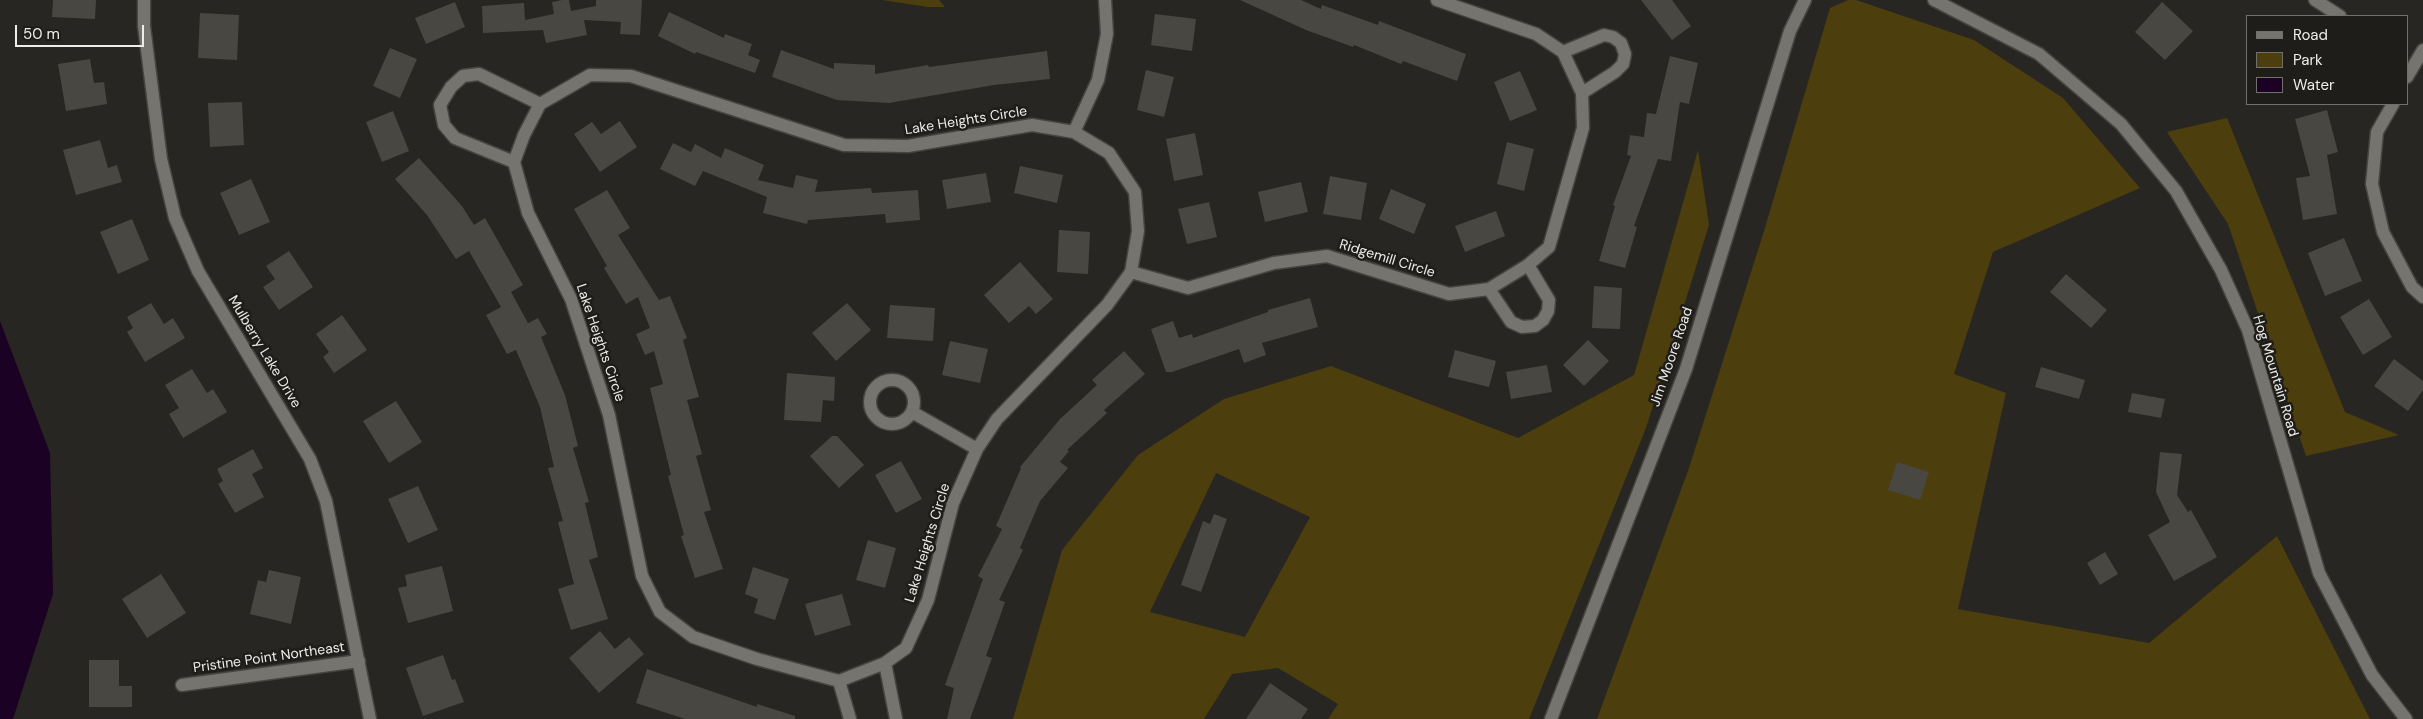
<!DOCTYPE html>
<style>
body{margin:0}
#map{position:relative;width:2423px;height:719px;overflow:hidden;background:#282622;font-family:"DM Sans",sans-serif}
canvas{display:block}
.legend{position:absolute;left:2246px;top:15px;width:162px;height:90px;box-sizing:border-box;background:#1e1d19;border:1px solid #71706d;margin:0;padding:6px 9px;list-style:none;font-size:15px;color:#eeedea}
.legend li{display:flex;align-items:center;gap:10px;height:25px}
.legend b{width:25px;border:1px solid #71706d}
.scale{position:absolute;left:15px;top:25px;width:129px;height:22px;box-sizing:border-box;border:2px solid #eeedea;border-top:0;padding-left:6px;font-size:15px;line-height:18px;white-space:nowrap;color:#eeedea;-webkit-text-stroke:4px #1e1d19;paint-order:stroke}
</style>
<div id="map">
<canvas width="2423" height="719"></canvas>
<ul class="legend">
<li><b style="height:6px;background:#76746f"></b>Road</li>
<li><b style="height:14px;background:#4c3e0d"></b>Park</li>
<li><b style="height:14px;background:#1b0123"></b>Water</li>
</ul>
<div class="scale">50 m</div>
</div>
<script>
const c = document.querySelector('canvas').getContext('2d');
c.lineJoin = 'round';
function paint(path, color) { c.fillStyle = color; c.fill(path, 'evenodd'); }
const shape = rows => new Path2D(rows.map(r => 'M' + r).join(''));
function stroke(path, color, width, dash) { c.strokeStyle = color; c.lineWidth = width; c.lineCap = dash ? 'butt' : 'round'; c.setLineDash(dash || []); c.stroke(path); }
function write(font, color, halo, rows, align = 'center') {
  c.font = font + ' "DM Sans",sans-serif'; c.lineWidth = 5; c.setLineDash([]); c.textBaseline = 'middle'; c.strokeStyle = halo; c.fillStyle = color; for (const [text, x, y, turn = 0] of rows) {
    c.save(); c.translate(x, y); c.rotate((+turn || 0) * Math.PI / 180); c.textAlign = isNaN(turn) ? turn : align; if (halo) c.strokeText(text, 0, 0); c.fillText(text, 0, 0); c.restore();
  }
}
const green = shape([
 [882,0,939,0,945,7,928,7],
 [1848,0,1856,0,1974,40,2063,98,2140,188,1993,252,1954,374,2006,393,1958,609,2149,643,2277,536,2370,719,1597,719,1689,468,1764,231,1830,8],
 [2227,118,2345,412,2399,435,2306,456,2228,224,2167,132],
 [1698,150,1709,225,1646,428,1529,719,1328,719,1338,704,1278,668,1232,674,1204,719,1013,719,1062,550,1138,455,1224,399,1331,366,1518,438,1634,375],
 [1216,473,1310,517,1245,637,1150,612]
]);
const water = shape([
 [0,321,50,453,53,594,13,719,0,719]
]);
const building = shape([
 [53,0,96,0,95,19,52,17],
 [562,0,569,0,571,11,596,6,596,0,642,0,640,35,620,34,621,22,584,20,587,35,546,43,543,30,483,33,482,6,524,3,525,20,554,14,552,2],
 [1240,0,1301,0,1321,9,1322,5,1378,25,1379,21,1466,54,1457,81,1403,61,1401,64,1354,45,1353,47,1306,30],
 [1641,0,1672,0,1691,26,1672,40],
 [455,2,465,27,426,44,415,18],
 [2162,2,2193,31,2165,60,2135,32],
 [669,12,724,38,725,34,752,44,748,55,760,60,755,73,696,52,695,54,658,36],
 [200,13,239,15,237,60,198,58],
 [1155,14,1196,19,1192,51,1151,45],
 [390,48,417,59,400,98,373,86],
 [781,50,834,69,834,63,875,65,875,74,928,65,929,67,1047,51,1050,79,994,85,889,103,837,100,772,77],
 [1670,56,1698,63,1689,104,1680,102,1671,161,1658,159,1634,226,1637,227,1625,268,1599,261,1615,206,1613,205,1631,156,1627,155,1630,135,1644,137,1647,113,1656,114],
 [90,59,94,83,104,82,107,104,66,111,58,64],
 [1146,70,1174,77,1164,117,1137,110],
 [1520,71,1537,110,1510,121,1494,82],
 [242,102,244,145,210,147,208,103],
 [2327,110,2338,152,2327,155,2337,214,2303,220,2296,178,2310,176,2295,119],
 [393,111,409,151,382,162,366,122],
 [620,121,637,147,600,172,574,134,592,122,601,134],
 [1195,133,1203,175,1174,181,1166,139],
 [100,140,108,168,117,165,122,182,76,195,63,150],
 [1507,142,1534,149,1524,191,1497,184],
 [673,143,691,152,695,144,721,158,725,148,764,165,758,180,793,188,796,175,818,180,815,192,871,188,872,193,918,190,920,220,886,223,885,214,808,220,807,224,763,213,767,197,703,171,695,186,660,169],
 [419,158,462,206,474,225,485,218,523,285,511,292,528,323,538,318,547,334,541,337,565,395,578,446,573,448,589,502,585,503,598,557,589,560,608,619,571,630,558,589,574,584,558,522,563,521,548,468,554,467,540,407,516,350,507,354,486,315,501,307,469,251,456,259,427,215,395,179],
 [1020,166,1063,175,1057,203,1014,193],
 [986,173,991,202,947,209,942,180],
 [1330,176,1367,183,1361,220,1323,214],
 [251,179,270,222,239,235,220,193],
 [1301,182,1308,212,1265,222,1258,192],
 [1391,189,1426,204,1414,234,1379,219],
 [607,190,630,228,618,235,659,300,670,296,687,338,683,340,699,397,687,400,702,454,696,456,711,510,704,512,723,569,695,578,681,536,684,535,668,476,671,475,650,388,663,384,654,351,645,355,636,334,650,328,638,297,626,304,604,268,607,266,574,209],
 [1209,202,1217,237,1187,244,1178,209],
 [1496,211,1505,236,1465,252,1455,226],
 [132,219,149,260,118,274,100,232],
 [1059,230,1090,232,1088,274,1057,272],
 [2344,238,2362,281,2325,296,2308,253],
 [289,251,313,287,279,310,263,287,275,279,266,266],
 [1020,262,1053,299,1036,314,1029,306,1009,323,984,295],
 [2066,274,2107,310,2091,328,2050,292],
 [1594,286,1622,288,1620,329,1592,328],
 [1310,298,1318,327,1262,343,1266,355,1244,363,1239,349,1172,372,1166,372,1151,329,1173,321,1179,338,1192,334,1193,338,1268,312,1268,310],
 [2369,299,2392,337,2363,355,2340,317],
 [151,303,164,324,173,318,185,338,145,362,127,332,133,328,127,317],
 [847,303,871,330,836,361,812,333],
 [890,305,935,308,933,341,887,338],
 [342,315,367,350,334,373,323,357,329,352,316,334],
 [1588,340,1609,361,1584,386,1563,365],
 [950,341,988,349,980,383,942,375],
 [1455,350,1496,361,1489,387,1448,377],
 [1124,351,1145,374,1104,410,1107,413,1067,450,1069,451,1060,462,1068,468,1040,501,1020,548,1023,550,999,600,1005,602,986,656,992,658,970,719,947,719,954,688,945,685,983,579,978,576,1002,529,996,526,1021,468,1020,467,1060,419,1097,385,1092,380],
 [2394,359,2423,381,2423,390,2408,411,2374,386],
 [1547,365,1552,392,1511,399,1506,372],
 [2041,367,2085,380,2079,399,2035,387],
 [192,369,207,393,213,389,227,412,183,438,169,414,179,408,165,385],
 [787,373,835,377,834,401,823,400,821,422,784,420],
 [2132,393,2165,399,2161,418,2128,412],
 [396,401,422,442,389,463,363,421],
 [832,436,837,436,864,465,839,488,810,456],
 [253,449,263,468,252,474,264,497,235,513,218,484,223,481,217,469],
 [2160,452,2182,454,2177,495,2188,512,2191,510,2217,557,2174,581,2148,535,2170,522,2156,492],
 [901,461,922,499,896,513,875,475],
 [1897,462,1929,472,1920,500,1888,490],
 [418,486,438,530,408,543,388,499],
 [1214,514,1227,519,1201,592,1181,585,1203,521,1210,524],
 [868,540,896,548,885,588,856,580],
 [2105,552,2118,574,2100,585,2087,563],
 [442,566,453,611,408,623,398,588,407,586,405,575],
 [753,567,789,579,775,620,754,613,758,599,745,594],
 [269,570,301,577,291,624,250,614,258,580,266,582],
 [161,574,186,613,147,638,122,599],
 [842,594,851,625,815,636,805,604],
 [600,631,615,649,629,637,644,654,599,693,569,658],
 [443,655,452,680,455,679,464,702,423,716,406,668],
 [89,660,119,660,119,686,132,686,132,707,89,707],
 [647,669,757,707,757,704,795,716,795,719,685,719,636,703],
 [1270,683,1308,709,1301,719,1246,719]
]);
const street = shape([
 [144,0,144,26,161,159,175,218,198,271,310,459,326,501,370,719],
 [2315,0,2340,16],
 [1563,52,1604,35,1613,37,1621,43,1625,54,1623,64,1615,72,1582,93],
 [590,75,631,76,844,145,908,146,1032,125,1074,132,1109,153,1135,192,1138,231,1131,272,1107,305,997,419,977,449,953,503,928,600,906,648,885,663,839,681,757,659,693,637,660,612,642,576,609,415,571,299,528,213,514,162,524,135,540,104,590,75],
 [2407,77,2423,50],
 [2393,104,2377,132,2372,184,2383,232,2412,287,2423,297],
 [1074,132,1098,80,1107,34,1105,0],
 [514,162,455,138,444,125,440,105,451,87,463,76,479,74,540,104],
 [1131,272,1188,288,1274,263,1327,256,1449,294,1489,289,1528,265,1549,247,1583,128,1582,93,1563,52,1536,34,1437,0],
 [1489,289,1511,322,1522,327,1535,326,1543,320,1548,311,1549,300,1528,265],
 '870 402a22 22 0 1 1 44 0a22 22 0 1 1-44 0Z',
 [912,412,977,449],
 [885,663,896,719],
 [839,681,850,719],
 [182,685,359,661]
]);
const secondary = shape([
 [1934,0,2039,54,2121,124,2176,191,2221,270,2248,330,2319,573,2372,675,2406,719],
 [1551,719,1686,369,1790,31,1805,0]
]);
const streetNames = [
 ["Lake Heights Circle",966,121,-9],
 ["Ridgemill Circle",1387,259,17],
 ["Lake Heights Circle",600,343,71],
 ["Mulberry Lake Drive",264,352,59],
 ["Jim Moore Road",1672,357,-71],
 ["Hog Mountain Road",2275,376,73],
 ["Lake Heights Circle",928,543,-73],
 ["Pristine Point Northeast",269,658,-8]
];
paint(green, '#4c3e0d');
paint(water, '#1b0123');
paint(building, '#484742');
stroke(street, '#464441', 15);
stroke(secondary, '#464441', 15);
stroke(street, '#76746f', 12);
stroke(secondary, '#76746f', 12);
write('14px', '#eeedea', '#1e1d19', streetNames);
</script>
